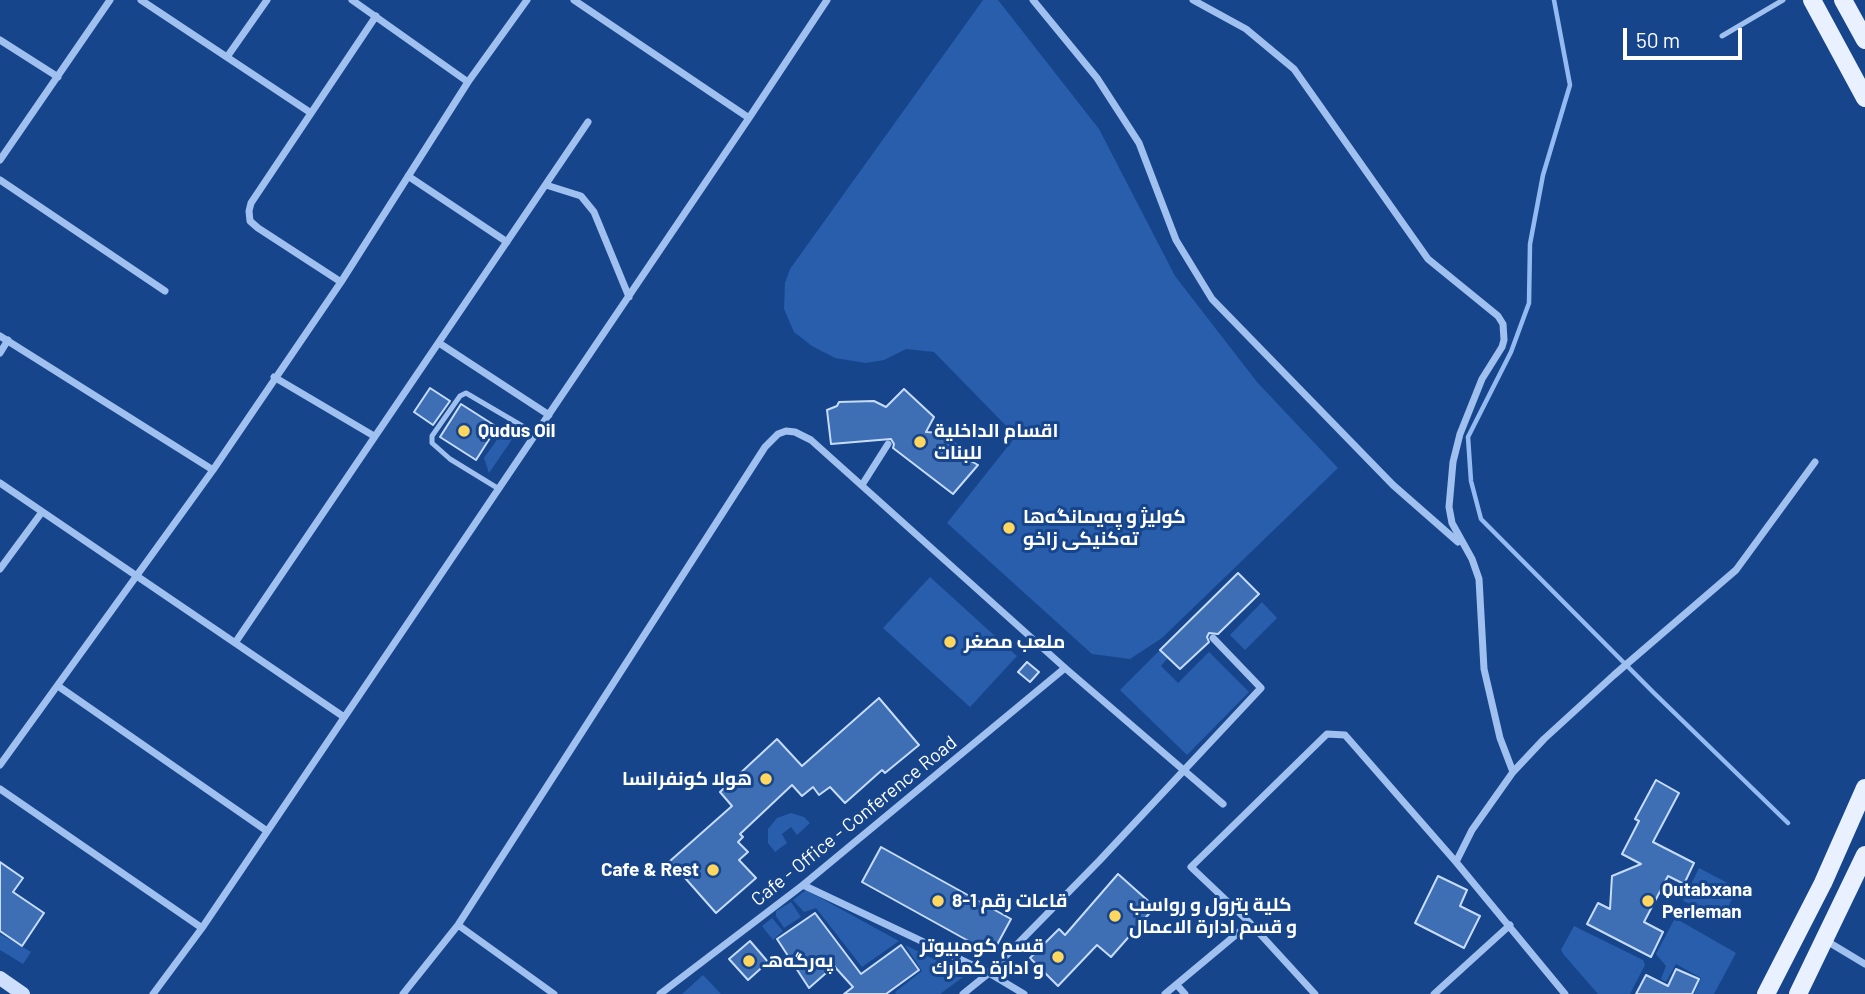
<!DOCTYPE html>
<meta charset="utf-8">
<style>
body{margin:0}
#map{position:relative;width:1865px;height:994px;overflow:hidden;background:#16458c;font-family:Barlow,sans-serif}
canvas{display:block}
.scale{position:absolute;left:1623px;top:28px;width:119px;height:32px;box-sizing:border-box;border:4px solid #fff;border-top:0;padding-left:9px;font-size:21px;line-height:24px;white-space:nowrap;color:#fff;-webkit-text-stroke:5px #16458c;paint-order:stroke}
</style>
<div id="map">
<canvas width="1865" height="994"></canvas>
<div class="scale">50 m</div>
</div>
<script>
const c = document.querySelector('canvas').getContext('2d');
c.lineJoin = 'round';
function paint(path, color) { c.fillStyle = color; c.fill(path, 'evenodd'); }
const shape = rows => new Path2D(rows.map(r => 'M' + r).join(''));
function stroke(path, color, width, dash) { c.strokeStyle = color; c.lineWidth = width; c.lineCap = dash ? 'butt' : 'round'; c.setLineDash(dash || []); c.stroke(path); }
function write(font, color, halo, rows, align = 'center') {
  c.font = font + ' Barlow,Cairo,sans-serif'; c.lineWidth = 6; c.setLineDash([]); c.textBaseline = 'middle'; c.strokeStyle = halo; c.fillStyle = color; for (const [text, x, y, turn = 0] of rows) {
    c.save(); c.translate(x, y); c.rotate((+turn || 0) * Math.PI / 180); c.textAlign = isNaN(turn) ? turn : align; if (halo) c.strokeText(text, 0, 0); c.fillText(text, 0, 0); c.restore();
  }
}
const green = shape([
 [983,0,998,0,1099,129,1175,276,1257,382,1338,468,1162,638,1130,659,1092,654,947,523,1016,436,934,352,906,349,884,360,866,363,835,358,812,346,794,332,784,309,785,283,790,269],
 [501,434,515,435,489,473,484,458],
 [930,577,1017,656,970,707,883,628],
 [1262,602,1277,618,1245,650,1230,635],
 [1160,650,1168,658,1161,666,1178,683,1209,652,1249,692,1187,755,1120,690],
 [791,813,804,817,810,823,797,835,791,827,782,834,787,843,775,852,768,843,768,829,777,818],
 [1699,868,1737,888,1723,918,1683,901],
 [806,890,899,941,862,967,816,908,804,912,793,900],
 [791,902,801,917,784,928,776,916,776,911],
 [772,918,783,931,773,940,762,926],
 [1675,918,1736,953,1714,994,1694,994,1701,978,1676,964,1666,982,1661,979,1666,966,1656,954],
 [1574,926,1643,960,1645,965,1630,994,1598,994,1564,955,1561,950],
 [0,934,31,952,23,964,0,950],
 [905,945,966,975,940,994,896,994,895,992,922,971],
 [703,975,721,994,682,994]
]);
const stream = shape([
 [1554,0,1570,85,1543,175,1530,244,1529,303,1511,352,1468,437,1471,481,1481,519,1654,693,1788,823]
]);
const building = shape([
 [430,388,450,401,433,425,414,412,430,388],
 [904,389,934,417,926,432,941,433,967,453,969,460,978,465,953,494,893,448,894,444,891,439,831,444,827,410,837,406,839,402,874,401,886,407,904,389],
 [461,404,497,427,476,460,440,437,461,404],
 [1238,573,1259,594,1218,634,1209,633,1207,637,1209,642,1180,669,1160,650,1238,573],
 [1027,662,1039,672,1030,682,1018,672,1027,662],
 [879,698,919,745,885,773,882,770,845,803,830,787,819,795,813,787,802,796,792,785,740,834,743,837,738,842,748,852,739,860,756,878,716,913,670,861,732,806,720,792,777,739,802,766,879,698],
 [1656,780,1679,793,1653,842,1694,863,1684,884,1668,876,1644,922,1663,932,1651,957,1587,924,1598,903,1610,909,1612,876,1641,864,1622,854,1639,821,1635,819,1656,780],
 [881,847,1011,919,992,954,862,882,881,847],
 [0,862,23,878,13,892,44,913,22,946,0,931,0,862],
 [1118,874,1155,907,1111,957,1097,945,1058,986,1030,958,1059,929,1065,935,1118,874],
 [1438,876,1467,890,1460,906,1480,916,1464,948,1415,923,1438,876],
 [815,913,861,974,901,945,919,970,886,994,844,994,853,987,834,966,809,988,777,939,815,913],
 [750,941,768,962,748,980,729,959,750,941],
 [1676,969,1699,979,1692,994,1636,994,1646,975,1668,986,1676,969]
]);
const service = shape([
 [1722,36,1783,0],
 [499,489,450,459,432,443,432,436,460,396,466,393,536,434]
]);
const minor = shape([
 [141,0,311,113],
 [352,0,468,82],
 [1033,0,1097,78,1139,143,1176,240,1212,299,1393,485,1458,542],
 [1193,0,1246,29,1294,69,1428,259,1498,316,1503,324,1504,340,1502,347,1482,379,1460,434,1453,462,1449,507,1452,523,1472,559,1479,579,1484,669,1500,738,1513,772],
 [0,40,58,77],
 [227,57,267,0],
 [749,118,827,0],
 [0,160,110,0],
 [408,176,507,242],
 [0,180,165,291],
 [546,185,581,196,594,212,629,297],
 [341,282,258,228,250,221,249,211,251,203,376,16],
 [0,336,213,470],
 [439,343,549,415],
 [0,353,8,340],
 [274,377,374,436],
 [0,483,344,717],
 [862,485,888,444],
 [0,569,42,512],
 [235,643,588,122],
 [58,686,267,831],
 [0,765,213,470,341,282,468,82,527,0],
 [0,789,202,928],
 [1456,862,1472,830,1513,772,1544,739,1614,675,1736,570,1815,462],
 [803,885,989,973,1024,994],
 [1250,923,1191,867,1327,734,1345,735,1456,862,1565,994],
 [458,925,554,994],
 [1825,940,1865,964],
 [1177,985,1185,994],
 [153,994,202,928,749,118,574,0],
 [403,994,458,925,765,447,778,434,786,431,795,432,811,440,1065,668,1223,804],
 [660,994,803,885,1065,668],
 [963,994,989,973,1099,861,1261,688,1213,638],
 [1165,994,1250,923,1315,994],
 [1434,994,1510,925]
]);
const secondary = shape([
 [0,978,23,994]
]);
const primary = shape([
 [1812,0,1865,98],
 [1843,0,1865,40],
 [1766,994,1823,883,1865,788],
 [1798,994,1865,855]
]);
const markers = [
 [464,431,7,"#ffd75f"],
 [920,442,7,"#ffd75f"],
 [1009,528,7,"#ffd75f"],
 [950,642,7,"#ffd75f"],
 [766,779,7,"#ffd75f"],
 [713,870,7,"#ffd75f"],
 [938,901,7,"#ffd75f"],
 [1648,901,7,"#ffd75f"],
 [1115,916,7,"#ffd75f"],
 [1058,957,7,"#ffd75f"],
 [749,961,7,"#ffd75f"]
];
const poiNames = [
 ["Qudus Oil",478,431],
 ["اقسام الداخلیة",934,431],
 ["للبنات",934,453],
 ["كوليژ و په‌يمانگه‌ها",1023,517],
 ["ته‌كنيكى زاخو",1023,539],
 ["ملعب مصغر",964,642],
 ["هولا كونفرانسا",752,779,"right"],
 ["Cafe & Rest",699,870,"right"],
 ["Qutabxana",1662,890],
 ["Perleman",1662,912],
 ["قاعات رقم 1-8",952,901],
 ["كلية بترول و رواسب",1129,905],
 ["و قسم ادارة الاعمال",1129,927],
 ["قسم کومبیوتر",1044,946,"right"],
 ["و ادارة كمارك",1044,968,"right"],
 ["په‌رگه‌هـ",763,961]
];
const streetNames = [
 ["Cafe - Office - Conference Road",854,821,-39]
];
paint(green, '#285eab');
stroke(stream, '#93bbf2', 4.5);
paint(building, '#3e6fb5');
stroke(building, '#c7dcfb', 2);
stroke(service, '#a0c1ef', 5);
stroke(minor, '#a0c1ef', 7);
stroke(secondary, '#cedffb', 14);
stroke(primary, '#e9f0ff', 18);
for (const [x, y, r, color] of markers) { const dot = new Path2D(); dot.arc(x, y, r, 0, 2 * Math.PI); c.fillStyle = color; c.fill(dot); stroke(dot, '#16458c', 2.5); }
write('bold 19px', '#fff', '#16458c', poiNames, 'left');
write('19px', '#fff', '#16458c', streetNames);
</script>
